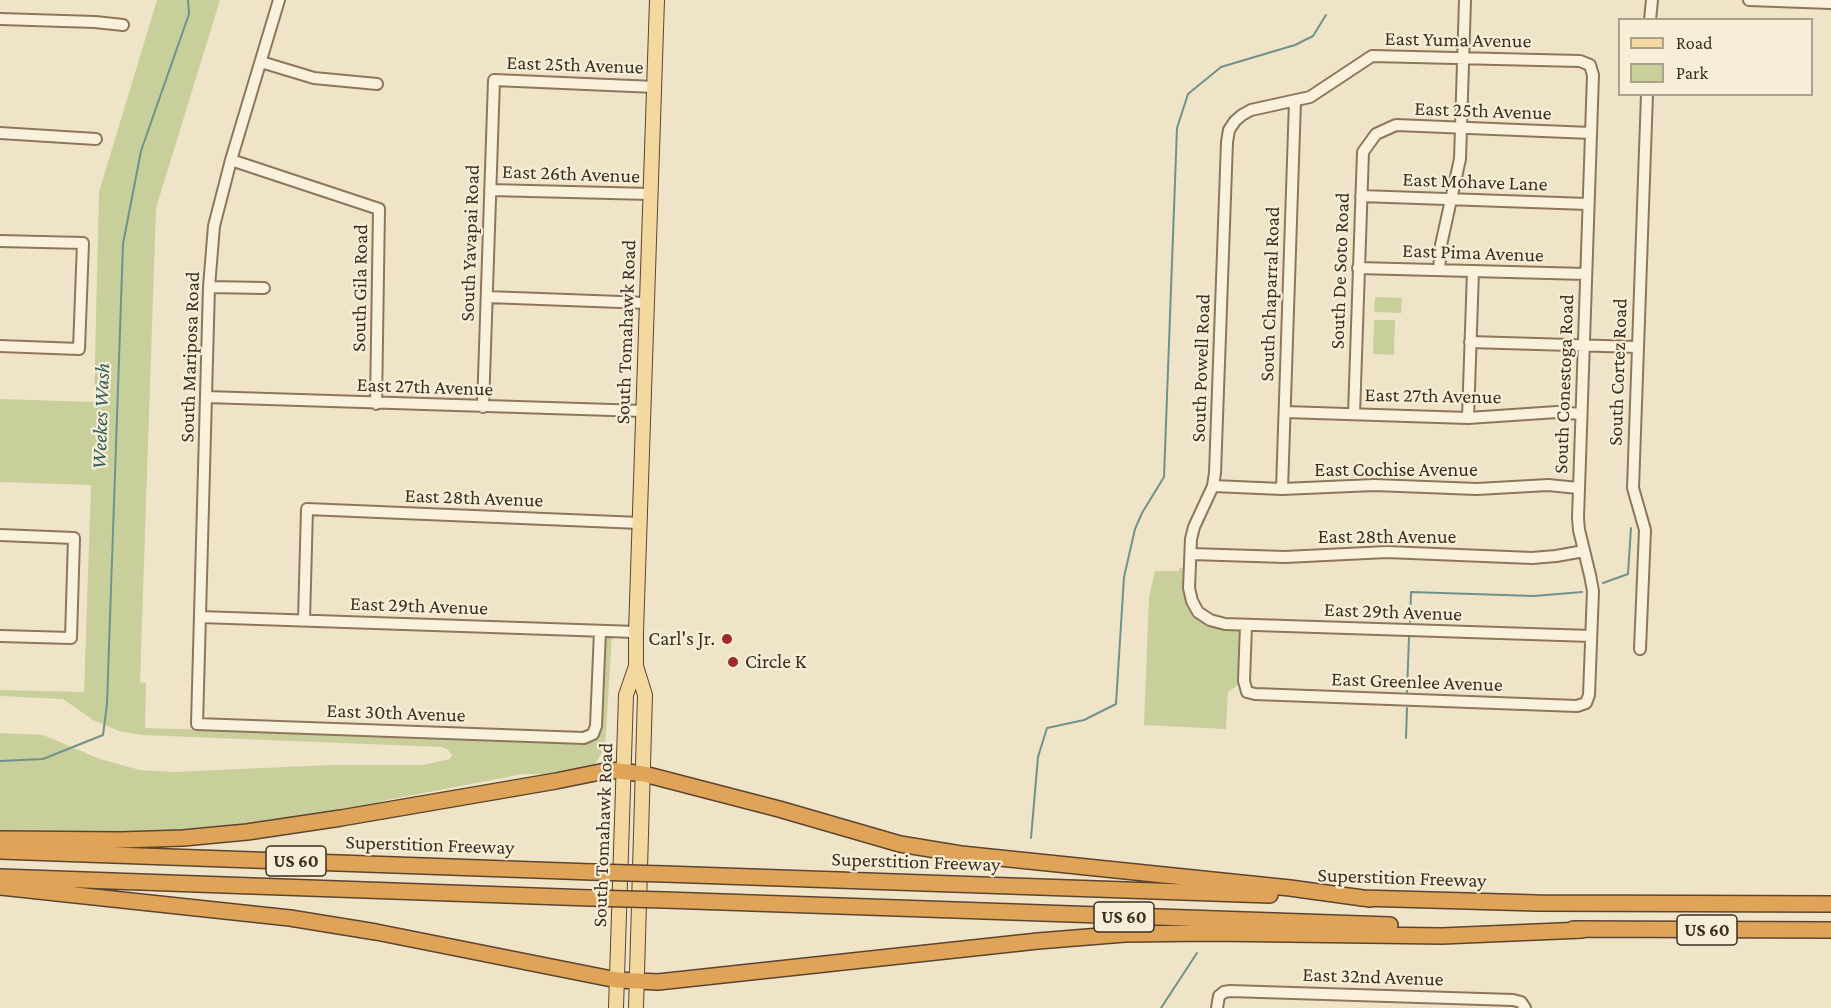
<!DOCTYPE html>
<style>
body{margin:0}
#map{position:relative;width:1831px;height:1008px;overflow:hidden;background:#f0e4c8;font-family:"Crimson Pro",serif}
canvas{display:block}
.legend{position:absolute;left:1618px;top:18px;width:195px;height:78px;box-sizing:border-box;background:#f7eed8;border:2px solid #ada18e;margin:0;padding:8px 10px;list-style:none;font-size:18px;color:#3d2e20}
.legend li{display:flex;align-items:center;gap:12px;height:30px}
.legend b{width:30px;border:2px solid #ada18e}
</style>
<div id="map">
<canvas width="1831" height="1008"></canvas>
<ul class="legend">
<li><b style="height:8px;background:#f3d9a0"></b>Road</li>
<li><b style="height:16px;background:#c9cf9b"></b>Park</li>
</ul>
</div>
<script>
const c = document.querySelector('canvas').getContext('2d');
c.lineJoin = 'round';
function paint(path, color) { c.fillStyle = color; c.fill(path, 'evenodd'); }
const shape = rows => new Path2D(rows.map(r => 'M' + r).join(''));
function stroke(path, color, width, dash) { c.strokeStyle = color; c.lineWidth = width; c.lineCap = dash ? 'butt' : 'round'; c.setLineDash(dash || []); c.stroke(path); }
function write(font, color, halo, rows, align = 'center') {
  c.font = font + ' "Crimson Pro",serif'; c.lineWidth = 4.5; c.setLineDash([]); c.textBaseline = 'middle'; c.strokeStyle = halo; c.fillStyle = color; for (const [text, x, y, turn = 0] of rows) {
    c.save(); c.translate(x, y); c.rotate((+turn || 0) * Math.PI / 180); c.textAlign = isNaN(turn) ? turn : align; if (halo) c.strokeText(text, 0, 0); c.fillText(text, 0, 0); c.restore();
  }
}
const green = shape([
 [157,0,220,0,156,208,140,682,146,683,145,728,590,741,595,738,601,730,604,642,606,638,612,635,605,748,595,764,587,768,561,774,523,774,387,800,339,813,280,822,165,833,0,833,0,733,43,735,100,759,140,770,174,772,330,765,422,765,450,759,452,755,448,750,442,747,141,735,119,731,93,720,63,699,0,696,0,690,84,692,91,485,0,482,0,399,94,402,99,192],
 [1375,297,1402,298,1401,313,1374,312],
 [1374,320,1395,320,1394,355,1373,354],
 [1179,568,1185,568,1190,607,1239,631,1241,637,1238,685,1228,692,1226,729,1144,725,1149,597,1155,571,1179,571]
]);
const stream = shape([
 [1603,583,1628,574,1631,528],
 [1410,622,1411,592,1534,596,1582,592],
 [1407,692,1409,637],
 [1406,738,1407,708],
 [0,761,43,759,103,735,107,704,123,244,141,151,189,14,188,0],
 [1031,838,1038,757,1047,728,1084,720,1116,704,1124,577,1135,529,1142,513,1164,477,1177,128,1188,94,1221,67,1295,45,1313,36,1326,15],
 [1161,1008,1197,953]
]);
const minor = shape([
 [279,0,231,160,214,226,209,287,197,724,584,738,593,734,596,726,600,631],
 [1749,0,1831,3],
 [0,19,95,22,123,25],
 [1650,20,1652,0],
 [261,62,314,78,377,84],
 [0,133,96,139],
 [231,160,379,209,376,404],
 [490,190,650,194],
 [1361,196,1588,204],
 [0,241,83,243,79,349,0,346],
 [1358,268,1586,274],
 [1439,270,1441,245,1460,159,1465,0],
 [209,287,264,288],
 [487,297,647,303],
 [1470,342,1637,347],
 [206,397,643,411],
 [483,407,494,80,655,87],
 [1285,412,1468,418,1557,412,1581,414],
 [1354,414,1363,152,1376,134,1396,125,1591,133],
 [1468,418,1473,271],
 [1213,486,1282,489,1374,485,1477,489,1548,485,1578,488],
 [1282,489,1295,101],
 [0,535,74,538,71,638,0,636],
 [1191,554,1285,557,1387,552,1532,558,1556,556,1584,551],
 [200,617,636,632],
 [304,620,307,509,640,523],
 [1246,625,1244,681,1247,692,1255,694,1577,706,1586,703,1589,695,1593,591,1590,575,1579,530,1578,518,1593,75,1590,65,1580,61,1372,56,1310,97,1251,110,1242,115,1235,121,1229,130,1227,142,1215,473,1213,486,1194,527,1191,539,1189,588,1192,601,1198,612,1210,620,1225,624,1591,636],
 [1640,649,1645,530,1633,488,1647,94],
 [1217,1008,1219,996,1224,992,1230,991,1513,1000,1521,1002,1525,1008]
]);
const major = shape([
 [616,1008,626,695,636,666],
 [636,1008,645,695,636,666,636,632,657,0]
]);
const highway = shape([
 [0,839,121,840,183,838,247,832,341,818,556,781,610,770,644,774,779,809,900,844,961,854,1290,888,1370,899],
 [0,851,592,872],
 [665,874,1270,895],
 [0,877,590,898],
 [0,887,290,918,376,932,617,980,658,982,1038,941,1125,934,1211,933,1442,936,1583,930],
 [1360,898,1537,903,1831,904],
 [665,900,1390,925],
 [1573,929,1831,930]
]);
const highwayBridge = shape([
 [592,872,665,874],
 [590,898,665,900]
]);
const markers = [
 [727,639,6,"#9e2a2b"],
 [733,662,6,"#9e2a2b"]
];
const shields = [
 [296,861,60],
 [1124,917,60],
 [1707,930,60]
];
const shieldNames = [
 ["US 60",296,861],
 ["US 60",1124,917],
 ["US 60",1707,930]
];
const streetNames = [
 ["East Yuma Avenue",1458,40,1],
 ["East 25th Avenue",575,65,2],
 ["East 25th Avenue",1483,111,2],
 ["East 26th Avenue",571,174,2],
 ["East Mohave Lane",1475,182,2],
 ["South Yavapai Road",470,243,-88],
 ["East Pima Avenue",1473,253,2],
 ["South De Soto Road",1340,271,-88],
 ["South Gila Road",360,288,-89],
 ["South Chaparral Road",1270,294,-88],
 ["South Tomahawk Road",626,332,-88],
 ["South Mariposa Road",190,357,-88],
 ["South Powell Road",1201,368,-88],
 ["South Cortez Road",1618,372,-88],
 ["South Conestoga Road",1564,384,-88],
 ["East 27th Avenue",425,387,2],
 ["East 27th Avenue",1433,396,1],
 ["East Cochise Avenue",1396,470],
 ["East 28th Avenue",474,498,2],
 ["East 28th Avenue",1387,537],
 ["East 29th Avenue",419,606,2],
 ["East 29th Avenue",1393,612,2],
 ["East Greenlee Avenue",1417,682,2],
 ["East 30th Avenue",396,713,2],
 ["South Tomahawk Road",603,835,-88],
 ["Superstition Freeway",430,845,2],
 ["Superstition Freeway",916,862,2],
 ["Superstition Freeway",1402,878,2],
 ["East 32nd Avenue",1373,977,2]
];
const poiNames = [
 ["Carl's Jr.",715,639],
 ["Circle K",745,662,"left"]
];
const waterNames = [
 ["Weekes Wash",101,416,-88]
];
paint(green, '#c9cf9b');
stroke(stream, '#6f938a', 2);
stroke(minor, '#8d765c', 14);
stroke(major, '#5b4430', 16);
stroke(highway, '#5b4430', 18);
stroke(minor, '#faf1dc', 10);
stroke(major, '#f3d9a0', 14);
stroke(highway, '#e0a458', 15);
stroke(highwayBridge, '#5b4430', 18, []);
stroke(highwayBridge, '#e0a458', 15);
for (const [x, y, r, color] of markers) { const dot = new Path2D(); dot.arc(x, y, r, 0, 2 * Math.PI); c.fillStyle = color; c.fill(dot); stroke(dot, '#f7eed8', 2); }
for (const [x, y, w] of shields) { const box = new Path2D(); box.roundRect(x - w / 2, y - 15, w, 30, 4.5); c.fillStyle = '#f7eed8'; c.fill(box); stroke(box, '#3d2e20', 1.5); }
write('bold 18px', '#3d2e20', null, shieldNames);
write('20px', '#3d2e20', '#f7eed8', streetNames);
write('20px', '#3d2e20', '#f7eed8', poiNames, 'right');
write('italic 21px', '#2f5d5a', '#f7eed8', waterNames);
</script>
